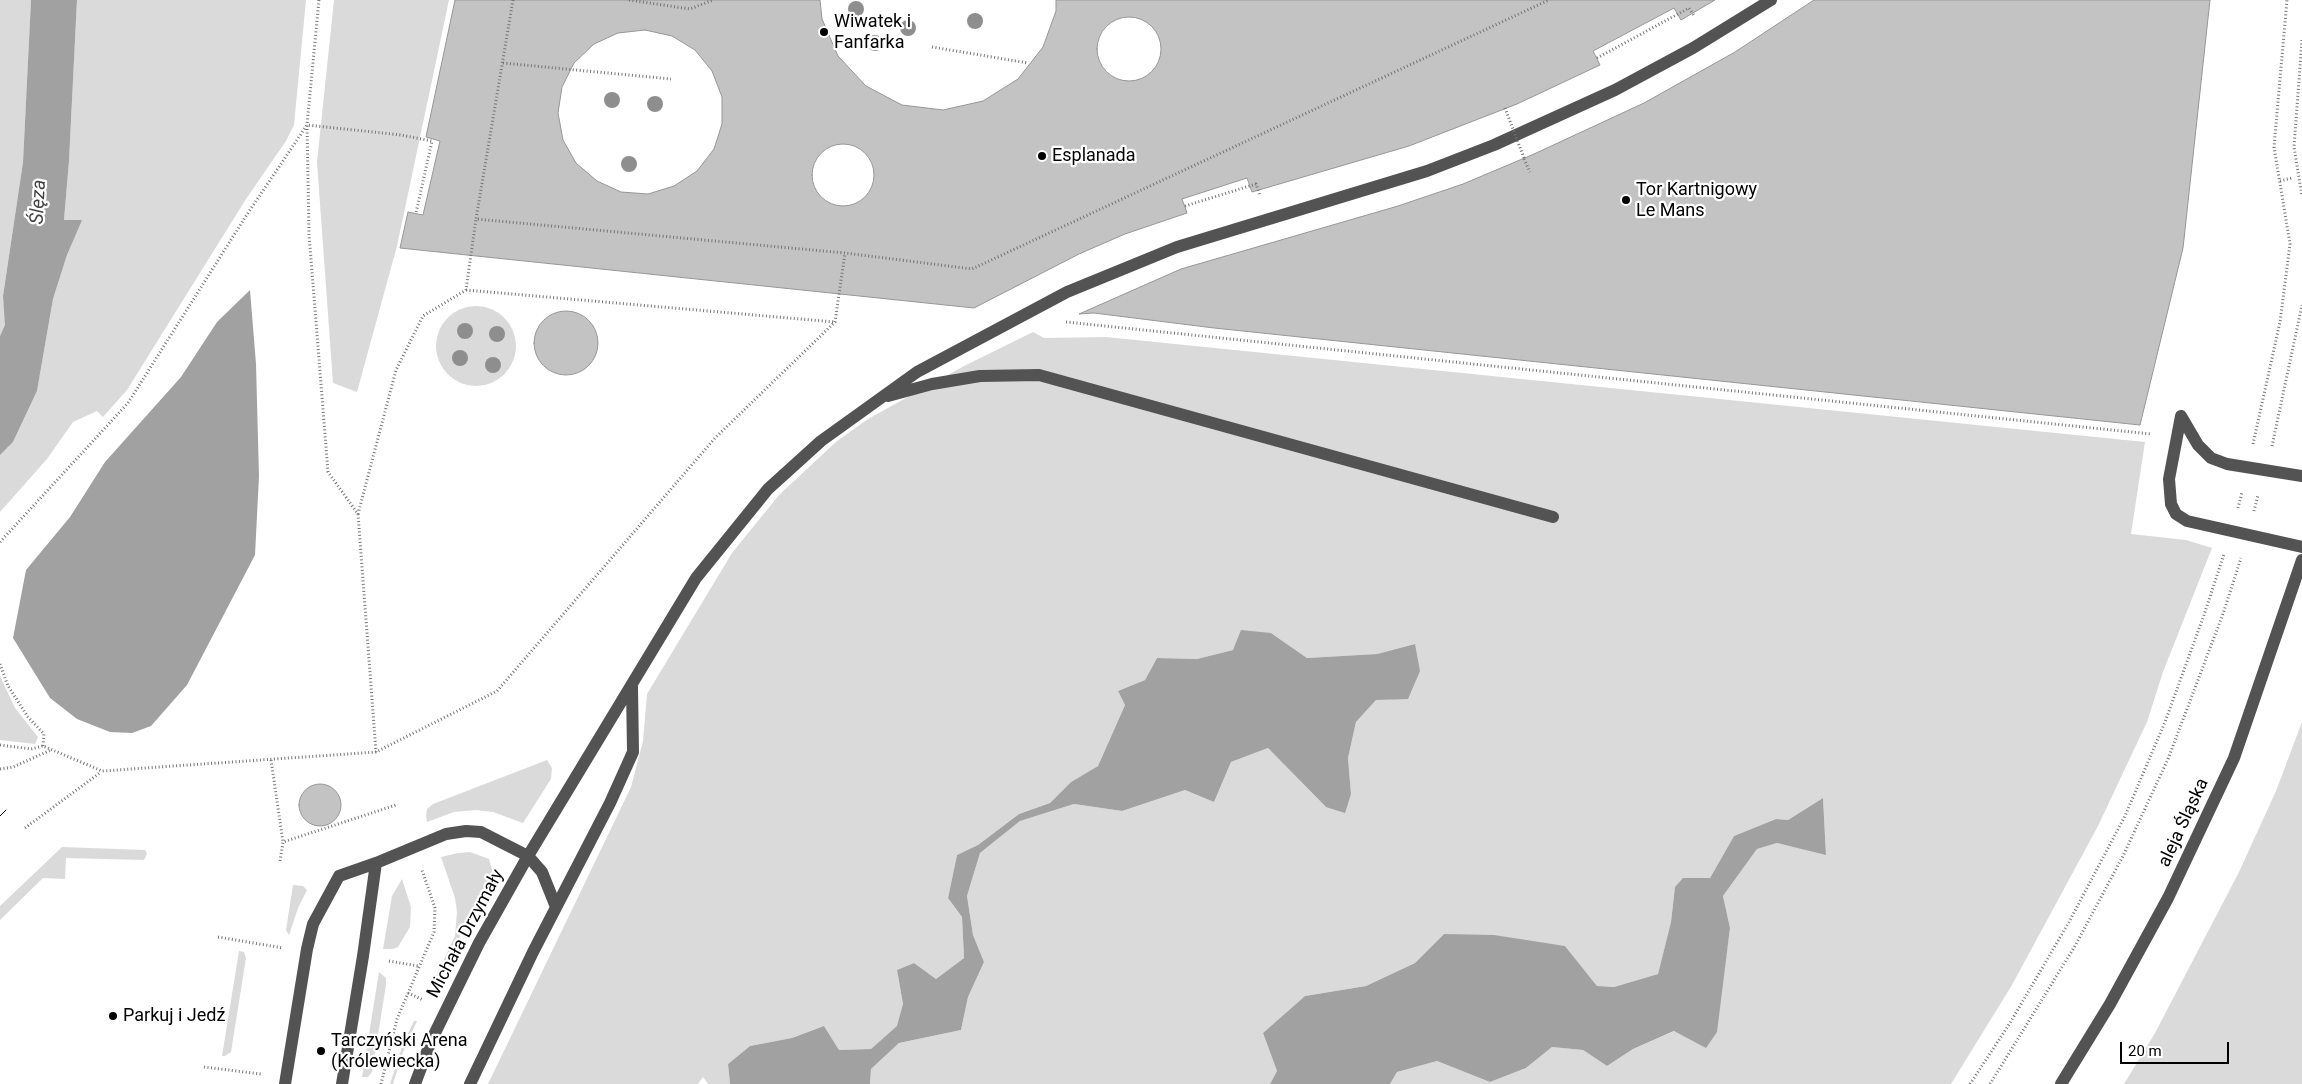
<!DOCTYPE html>
<meta charset="utf-8">
<style>
body{margin:0}
#map{position:relative;width:2302px;height:1084px;overflow:hidden;background:#fff;font-family:Roboto,sans-serif}
canvas{display:block}
.scale{position:absolute;left:2120px;top:1042px;width:109px;height:22px;box-sizing:border-box;border:2px solid #000;border-top:0;padding-left:6px;font-size:15px;line-height:18px;white-space:nowrap;color:#000;-webkit-text-stroke:4px #fff;paint-order:stroke}
</style>
<div id="map">
<canvas width="2302" height="1084"></canvas>
<div class="scale">20 m</div>
</div>
<script>
const c = document.querySelector('canvas').getContext('2d');
c.lineJoin = 'round';
function paint(path, color) { c.fillStyle = color; c.fill(path, 'evenodd'); }
const shape = rows => new Path2D(rows.map(r => 'M' + r).join(''));
function stroke(path, color, width, dash) { c.strokeStyle = color; c.lineWidth = width; c.lineCap = dash ? 'butt' : 'round'; c.setLineDash(dash || []); c.stroke(path); }
function write(font, color, halo, rows, align = 'center') {
  c.font = font + ' Roboto,sans-serif'; c.lineWidth = 4.5; c.setLineDash([]); c.textBaseline = 'middle'; c.strokeStyle = halo; c.fillStyle = color; for (const [text, x, y, turn = 0] of rows) {
    c.save(); c.translate(x, y); c.rotate((+turn || 0) * Math.PI / 180); c.textAlign = isNaN(turn) ? turn : align; if (halo) c.strokeText(text, 0, 0); c.fillText(text, 0, 0); c.restore();
  }
}
const green = shape([
 [0,0,31,0,23,162,3,296,6,325,0,336],
 [77,0,306,0,294,125,286,141,246,199,127,390,103,417,97,411,73,422,47,459,0,512,0,455,13,442,37,391,53,299,67,255,81,220,64,220,69,161],
 [334,0,449,0,397,246,357,392,333,383,317,162],
 '436 346a40 40 0 1 1 80 0a40 40 0 1 1-80 0Z',
 [1033,332,1044,338,1106,337,2145,442,2131,534,2186,540,2212,548,2163,672,2147,722,2098,826,2012,985,1951,1084,1390,1084,1397,1072,1437,1061,1490,1082,1526,1068,1552,1047,1583,1050,1607,1066,1633,1049,1675,1031,1720,1001,1730,928,1723,896,1757,849,1777,843,1826,854,1823,798,1788,820,1776,819,1734,836,1710,878,1675,887,1671,922,1658,974,1614,987,1597,986,1565,946,1444,934,1415,963,1366,986,1305,996,1263,1033,1277,1071,1270,1084,870,1084,871,1069,899,1043,961,1030,968,997,984,962,973,935,967,896,980,853,1020,821,1074,804,1122,811,1185,790,1214,802,1231,762,1268,748,1326,807,1351,794,1348,758,1356,722,1376,700,1415,644,1377,654,1307,658,1271,633,1233,650,1197,659,1157,658,1145,680,1118,691,1125,705,1098,766,1071,782,1050,803,1019,814,978,845,957,855,948,898,962,917,964,958,936,979,914,963,897,970,903,1004,898,1026,871,1049,839,1050,824,1026,792,1038,750,1046,728,1064,730,1084,708,1084,703,1077,698,1084,488,1084,631,787,643,741,647,694,732,553,779,495,837,441,868,419,964,366],
 [0,676,15,708,38,737,35,744,0,740],
 [2302,722,2302,1084,2124,1084,2155,1033,2239,872,2276,791],
 [547,760,552,768,551,779,523,823,493,812,476,810,454,812,427,822,426,816,427,809,433,804],
 [62,847,145,850,147,854,144,860,66,858,65,879,43,878,0,920,0,906],
 [470,852,489,859,493,873,437,981,436,976,455,936,457,912,455,898,441,857,458,853],
 [402,879,411,907,410,927,398,947,393,949,383,949,392,896],
 [293,885,303,886,307,890,298,908,289,935,286,930],
 [239,951,244,952,246,958,231,1052,225,1056,222,1056],
 [379,972,386,978,386,985,372,1072,368,1077,362,1077],
 [414,1021,417,1021,403,1052,393,1084,390,1084,403,1044]
]);
const water = shape([
 [31,0,77,0,69,161,64,220,82,220,67,255,53,299,37,391,13,442,0,455,0,336,5,325,3,296,23,162],
 [250,290,256,364,259,476,255,555,187,685,151,726,132,733,110,732,77,719,50,698,13,638,26,570,70,517,105,462,181,377,217,322],
 [1241,630,1271,633,1307,658,1377,654,1415,644,1420,671,1408,699,1376,700,1356,722,1348,758,1351,794,1345,813,1326,807,1268,748,1231,762,1214,802,1185,790,1122,811,1074,804,1020,821,980,853,967,896,973,935,984,962,968,997,961,1030,899,1043,871,1069,870,1084,730,1084,728,1064,750,1046,792,1038,824,1026,839,1050,871,1049,897,1026,903,1004,897,970,914,963,936,979,964,958,962,917,948,898,957,855,978,845,1019,814,1050,803,1071,782,1098,766,1125,705,1118,691,1145,680,1157,658,1197,659,1233,650],
 [1823,798,1826,855,1777,843,1757,849,1723,896,1730,928,1717,1032,1706,1048,1674,1031,1633,1049,1607,1066,1583,1050,1552,1047,1526,1068,1490,1082,1437,1061,1397,1072,1390,1084,1270,1084,1277,1071,1263,1033,1305,996,1366,986,1415,963,1444,934,1494,935,1565,946,1597,986,1614,987,1658,974,1671,922,1675,887,1683,878,1710,878,1734,836,1776,819,1788,820]
]);
const building = shape([
 [455,0,820,0,822,19,838,56,866,86,902,105,943,110,983,101,1018,79,1043,47,1056,11,1056,0,1715,0,1681,20,1674,8,1593,51,1600,65,1517,104,1409,146,1252,192,1247,178,1182,199,1187,213,1125,234,1079,254,974,308,400,248,408,212,423,215,440,141,426,137,455,0],
 [645,30,672,36,695,50,712,71,722,97,722,124,714,149,697,171,674,186,648,194,621,192,597,181,576,163,563,140,558,113,562,87,574,63,594,44,618,33,645,30],
 [1814,0,2210,0,2183,248,2140,425,1214,328,1094,313,1079,314,1181,269,1398,206,1463,184,1534,154,1644,103,1735,52,1814,0],
 '1097 49a32 32 0 1 1 64 0a32 32 0 1 1-64 0Z',
 '812 175a31 31 0 1 1 62 0a31 31 0 1 1-62 0Z',
 '534 343a32 32 0 1 1 64 0a32 32 0 1 1-64 0Z',
 '299 805a21 21 0 1 1 42 0a21 21 0 1 1-42 0Z'
]);
const path = shape([
 [319,0,307,125,309,234,328,472,358,514,376,752],
 [513,0,476,219,845,253,972,269,1549,0],
 [629,0,690,9,713,0],
 [2302,40,2294,147,2302,196],
 [932,47,1028,63],
 [1597,58,1689,8,1695,17],
 [503,63,671,79],
 [1524,159,1530,172],
 [2280,181,2292,178],
 [1185,206,1256,184,1260,196],
 [466,290,835,322],
 [1066,322,2151,434],
 [2253,444,2280,322,2290,244,2274,147,2287,0],
 [2272,446,2302,305],
 [2238,508,2242,492],
 [2254,511,2258,495],
 [358,514,396,370,423,316,466,290,476,219],
 [0,542,128,403,246,216,307,125,401,135,432,141,416,213],
 [0,664,8,686,28,717,44,734,43,746],
 [0,745,31,749,43,746,102,771,376,752,497,691,715,438,835,322,845,253],
 [271,760,283,842],
 [0,769,13,767,51,750],
 [25,828,101,772],
 [280,861,283,842,396,805],
 [218,937,283,948],
 [389,961,418,966],
 [408,993,423,1000],
 [204,1067,261,1074],
 [381,1084,397,1019,434,932,435,908,422,870],
 [1970,1084,2010,1023,2069,922,2125,816,2165,722,2204,615,2224,554],
 [1990,1084,2075,946,2123,856,2168,759,2223,614,2241,558]
]);
const minor = shape([
 [888,396,932,384,980,376,1039,375,1553,517],
 [2181,416,2169,479,2171,504,2176,514,2187,521,2302,547],
 [2181,416,2198,445,2211,458,2227,464,2302,476],
 [285,1084,307,949,313,924,339,876,376,863,446,834,466,831,481,832,528,856,542,872,556,907],
 [342,1084,363,956,376,863],
 [415,1084,431,1041,479,943,528,856,696,578,768,489,821,441,917,372,1067,292,1177,247,1427,171,1494,145,1615,90,1693,48,1771,0],
 [470,1084,533,952,610,803,633,752,632,687],
 [2061,1084,2110,1004,2168,898,2234,758,2302,560]
]);
const tram = shape([
 [0,816,6,810]
]);
const pathBridge = shape([
 [1505,108,1524,158]
]);
const trees = [
 [856,9],
 [975,21],
 [908,28],
 [875,43],
 [612,100],
 [655,104],
 [629,164],
 [465,331],
 [497,334],
 [460,358],
 [493,365]
];
const markers = [
 [824,32,5,"#000"],
 [1042,156,5,"#000"],
 [1626,200,5,"#000"],
 [113,1016,5,"#000"],
 [321,1051,5,"#000"]
];
const poiNames = [
 ["Wiwatek i",834,22],
 ["Fanfarka",834,43],
 ["Esplanada",1052,156],
 ["Tor Kartnigowy",1636,190],
 ["Le Mans",1636,211],
 ["Parkuj i Jedź",123,1016],
 ["Tarczyński Arena",331,1041],
 ["(Królewiecka)",331,1062]
];
const streetNames = [
 ["aleja Śląska",2184,823,-65],
 ["Michała Drzymały",466,934,-62]
];
const waterNames = [
 ["Ślęza",39,202,-87]
];
paint(green, '#dadada');
paint(water, '#a1a1a1');
paint(building, '#c3c3c3');
stroke(building, '#979797', 1);
stroke(path, '#757575', 3, [1, 2.5]);
stroke(minor, '#535353', 12);
stroke(tram, '#000', 1);
stroke(pathBridge, '#757575', 3, [1, 2.5]);
c.fillStyle = '#8e8e8e';
for (const [x, y] of trees) { c.beginPath(); c.arc(x, y, 8, 0, 2 * Math.PI); c.fill(); }
for (const [x, y, r, color] of markers) { const dot = new Path2D(); dot.arc(x, y, r, 0, 2 * Math.PI); c.fillStyle = color; c.fill(dot); stroke(dot, '#fff', 2); }
write('18px', '#000', '#fff', poiNames, 'left');
write('18px', '#000', '#fff', streetNames);
write('italic 19px', '#424242', '#fff', waterNames);
</script>
